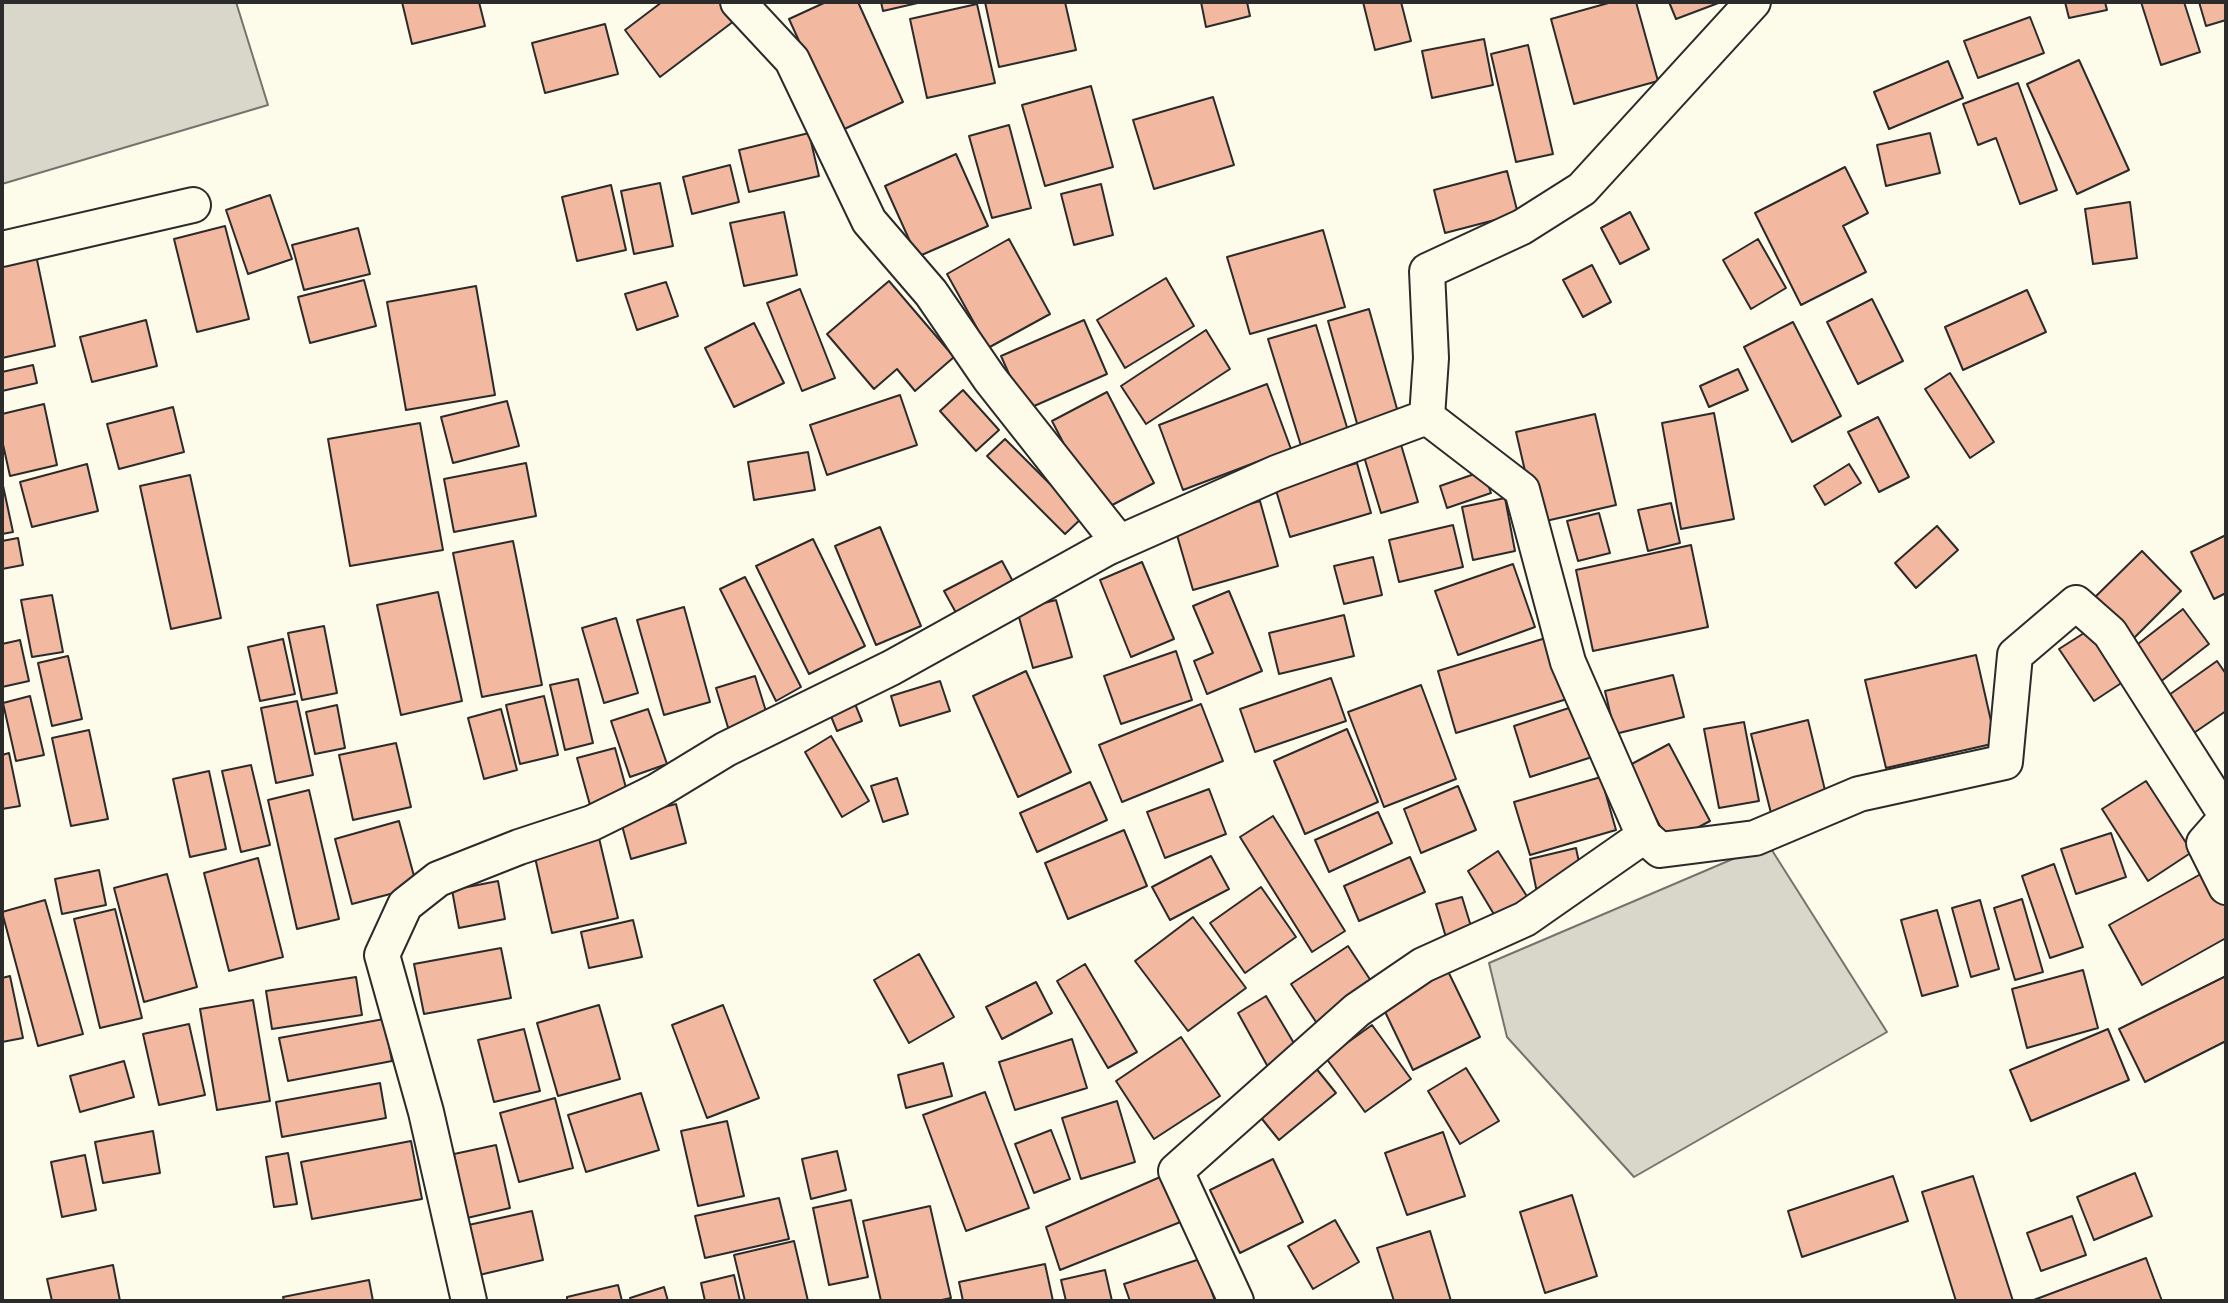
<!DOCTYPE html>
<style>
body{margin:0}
#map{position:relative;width:2228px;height:1303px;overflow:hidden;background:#fdfbea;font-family:"Noto Sans",sans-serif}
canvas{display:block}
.frame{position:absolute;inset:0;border:4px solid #2b2b2b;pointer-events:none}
</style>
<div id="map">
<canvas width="2228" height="1303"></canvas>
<div class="frame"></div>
</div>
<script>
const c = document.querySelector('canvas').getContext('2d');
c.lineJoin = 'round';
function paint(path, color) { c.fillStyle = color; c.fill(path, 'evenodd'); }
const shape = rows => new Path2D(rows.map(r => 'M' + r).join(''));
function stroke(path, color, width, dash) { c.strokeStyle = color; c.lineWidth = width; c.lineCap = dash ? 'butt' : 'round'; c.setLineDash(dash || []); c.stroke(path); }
const water = shape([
 [2,2,236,2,268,105,2,184,2,2],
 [1768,844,1887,1032,1634,1177,1507,1037,1489,963,1768,844]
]);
const building = shape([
 [402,2,479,2,485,26,412,44,402,2],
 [662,2,726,2,738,18,660,77,625,30,662,2],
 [826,2,858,2,903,102,840,131,789,19,826,2],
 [881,2,922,2,883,11,881,2],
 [985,2,1065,2,1076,50,999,67,985,2],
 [1201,2,1247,2,1250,16,1206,27,1201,2],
 [1363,2,1401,2,1411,41,1375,50,1363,2],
 [1612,2,1636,2,1658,81,1574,104,1551,19,1612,2],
 [1669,2,1721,2,1676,19,1669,2],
 [2065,2,2105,2,2107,10,2069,18,2065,2],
 [2141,2,2184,2,2200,52,2161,65,2141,2],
 [2199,2,2226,2,2226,20,2206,26,2199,2],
 [977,4,995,83,927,98,910,19,977,4],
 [2030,17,2044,53,1978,78,1964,41,2030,17],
 [605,24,618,74,545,93,532,43,605,24],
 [1484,39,1493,85,1432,98,1422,51,1484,39],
 [1528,45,1553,154,1516,162,1491,54,1528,45],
 [2079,60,2129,170,2077,194,2027,84,2079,60],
 [1948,61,1963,98,1889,129,1874,92,1948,61],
 [2018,83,2057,190,2020,204,1996,138,1978,145,1963,104,2018,83],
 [1091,86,1113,167,1045,186,1022,105,1091,86],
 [1213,97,1234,165,1154,189,1133,120,1213,97],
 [1009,125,1031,208,992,218,969,136,1009,125],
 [809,133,819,176,749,192,739,150,809,133],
 [1930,133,1940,173,1886,186,1877,145,1930,133],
 [956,154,988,226,917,257,885,186,956,154],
 [730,165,739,202,692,214,683,177,730,165],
 [1845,167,1868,213,1843,226,1866,272,1801,305,1755,213,1845,167],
 [1507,171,1518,214,1445,233,1434,190,1507,171],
 [660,183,673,246,634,254,621,191,660,183],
 [1101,184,1113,235,1074,245,1061,194,1101,184],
 [611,185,626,250,577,261,562,197,611,185],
 [270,195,292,259,248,274,226,210,270,195],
 [2130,202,2137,258,2093,264,2085,209,2130,202],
 [784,212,797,275,744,286,730,223,784,212],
 [1630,212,1649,249,1620,264,1601,228,1630,212],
 [225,226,249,319,197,332,174,239,225,226],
 [358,228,370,274,304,290,292,245,358,228],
 [1323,230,1345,307,1250,334,1227,257,1323,230],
 [1009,239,1050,314,988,348,947,274,1009,239],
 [1758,239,1786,288,1751,309,1723,260,1758,239],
 [36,255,55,346,2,358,2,263,36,255],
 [1592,265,1611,302,1583,317,1563,280,1592,265],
 [1166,278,1194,326,1125,368,1097,320,1166,278],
 [364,280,376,326,310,343,298,297,364,280],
 [889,281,954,357,915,391,897,369,874,389,827,334,889,281],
 [666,282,678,316,637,330,625,294,666,282],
 [476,286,495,395,406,410,387,302,476,286],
 [800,289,835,378,802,391,767,303,800,289],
 [2027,290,2046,332,1963,370,1945,327,2027,290],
 [1872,299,1903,361,1858,384,1827,322,1872,299],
 [1369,309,1399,416,1358,427,1328,321,1369,309],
 [146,320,157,366,92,382,80,337,146,320],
 [1084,320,1107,374,1025,410,1001,356,1084,320],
 [1793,322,1841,416,1792,442,1744,347,1793,322],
 [754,323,784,383,734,407,705,348,754,323],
 [1316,325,1349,434,1302,449,1268,339,1316,325],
 [1206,330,1230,369,1146,424,1121,386,1206,330],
 [33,365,37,383,2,391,2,372,33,365],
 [1738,369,1748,390,1709,407,1700,386,1738,369],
 [1950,373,1994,442,1970,458,1925,389,1950,373],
 [1267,384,1291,449,1183,490,1159,425,1267,384],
 [963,390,999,430,976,451,940,411,963,390],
 [1107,392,1154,483,1099,512,1052,421,1107,392],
 [900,395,917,445,827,475,810,425,900,395],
 [507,401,519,446,453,463,441,417,507,401],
 [44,404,57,465,10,476,2,440,2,414,44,404],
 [173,407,184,452,119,469,107,424,173,407],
 [1714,413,1734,519,1681,529,1662,423,1714,413],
 [1595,414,1616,505,1537,523,1516,432,1595,414],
 [1878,417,1909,477,1879,492,1848,432,1878,417],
 [420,423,443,550,350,566,328,439,420,423],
 [1399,438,1418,502,1381,513,1362,450,1399,438],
 [1005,439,1083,517,1065,534,987,456,1005,439],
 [808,452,815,490,754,500,748,462,808,452],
 [526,463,536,516,454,532,444,479,526,463],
 [1357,463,1371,513,1290,537,1275,487,1357,463],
 [87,464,98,511,32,527,20,482,87,464],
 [1849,464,1861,483,1825,505,1814,486,1849,464],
 [1483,471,1491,493,1447,508,1440,486,1483,471],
 [190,475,221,618,171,629,140,486,190,475],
 [2,481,13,532,2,534,2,481],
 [1505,498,1515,551,1473,560,1462,507,1505,498],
 [1260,501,1278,566,1193,590,1174,525,1260,501],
 [1671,503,1680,543,1648,551,1638,510,1671,503],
 [1599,513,1610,553,1578,561,1567,521,1599,513],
 [1453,525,1463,567,1399,582,1389,540,1453,525],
 [1937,526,1958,550,1916,588,1895,563,1937,526],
 [880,527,921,626,876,645,835,546,880,527],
 [2226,535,2226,593,2214,599,2191,552,2226,535],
 [18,538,23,565,2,569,2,541,18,538],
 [813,539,865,646,809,674,756,566,813,539],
 [513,541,542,685,482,697,453,553,513,541],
 [1691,545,1708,627,1593,651,1576,570,1691,545],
 [2142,551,2181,591,2131,641,2091,601,2142,551],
 [1373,557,1382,595,1344,604,1334,566,1373,557],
 [1002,561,1017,589,960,620,944,591,1002,561],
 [1142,562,1174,639,1131,657,1100,580,1142,562],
 [1513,564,1535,627,1458,655,1435,591,1513,564],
 [745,577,801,687,776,701,720,589,745,577],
 [1229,591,1262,671,1207,694,1194,661,1213,653,1193,606,1229,591],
 [438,592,462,701,401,715,377,605,438,592],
 [52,595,63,652,32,657,21,600,52,595],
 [1056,600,1072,657,1033,668,1017,610,1056,600],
 [684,607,710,702,664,715,637,620,684,607],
 [2183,609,2209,644,2155,686,2129,651,2183,609],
 [1344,615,1354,656,1279,674,1269,633,1344,615],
 [616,618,638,693,604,703,582,628,616,618],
 [324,626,337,693,302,700,288,633,324,626],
 [2095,626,2129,678,2094,701,2059,649,2095,626],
 [1549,637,1567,699,1456,733,1438,671,1549,637],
 [283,639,295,694,260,701,248,647,283,639],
 [20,640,29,681,2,687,2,644,20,640],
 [1176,651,1192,700,1121,724,1104,676,1176,651],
 [1976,655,1996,743,1886,768,1865,680,1976,655],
 [68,656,82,719,52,726,38,663,68,656],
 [2217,661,2226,674,2226,711,2185,739,2159,702,2217,661],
 [1026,671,1071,772,1018,797,973,696,1026,671],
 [1673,675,1684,717,1615,734,1605,691,1673,675],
 [755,676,769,721,730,734,716,688,755,676],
 [1331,678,1346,721,1255,752,1240,709,1331,678],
 [578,679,593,743,565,750,550,685,578,679],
 [940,681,950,711,900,726,891,696,940,681],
 [1421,685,1456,779,1384,807,1348,712,1421,685],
 [30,696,44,755,16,761,3,703,30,696],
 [544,696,558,755,520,764,506,705,544,696],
 [853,699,862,721,837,731,828,709,853,699],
 [297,701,313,775,276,783,261,708,297,701],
 [1201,704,1223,761,1122,802,1099,745,1201,704],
 [337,705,345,748,315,754,306,712,337,705],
 [1575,706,1592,757,1530,777,1514,726,1575,706],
 [501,709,517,770,484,779,468,718,501,709],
 [648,709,667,764,630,777,611,721,648,709],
 [1808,720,1830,811,1774,825,1751,734,1808,720],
 [1744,722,1759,801,1719,808,1704,729,1744,722],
 [1347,729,1378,802,1305,834,1274,761,1347,729],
 [89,730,108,819,71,826,52,738,89,730],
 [831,736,869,801,842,817,805,752,831,736],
 [396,743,411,807,353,820,339,755,396,743],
 [1669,744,1710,821,1669,843,1628,766,1669,744],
 [615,748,628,795,590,805,577,758,615,748],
 [9,753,20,806,2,809,2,755,9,753],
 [251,765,270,845,241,852,222,771,251,765],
 [209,771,226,849,190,857,173,779,209,771],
 [1601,777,1616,830,1530,855,1514,802,1601,777],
 [897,778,908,814,883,822,871,786,897,778],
 [2146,781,2192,852,2148,881,2102,809,2146,781],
 [1090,782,1107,820,1037,852,1020,813,1090,782],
 [1458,786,1476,830,1421,853,1404,809,1458,786],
 [1209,789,1226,834,1165,858,1147,812,1209,789],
 [309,790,339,919,297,929,268,800,309,790],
 [676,804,686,843,631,859,620,818,676,804],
 [1378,812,1392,843,1329,872,1315,840,1378,812],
 [1273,816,1345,931,1312,952,1240,837,1273,816],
 [399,821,417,887,352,904,335,839,399,821],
 [1124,830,1147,886,1068,919,1045,863,1124,830],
 [2111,833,2126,877,2076,894,2061,849,2111,833],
 [599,838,618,918,552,933,534,853,599,838],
 [1576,848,1585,891,1539,902,1530,859,1576,848],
 [1498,851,1530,901,1498,921,1468,871,1498,851],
 [1211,856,1229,889,1170,920,1152,887,1211,856],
 [1410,857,1425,892,1359,921,1344,886,1410,857],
 [258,858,283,957,229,971,204,873,258,858],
 [2054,864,2083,947,2050,958,2022,876,2054,864],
 [99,870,106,905,62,914,55,879,99,870],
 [2208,870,2226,902,2226,938,2142,985,2109,925,2208,870],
 [167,874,197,987,144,1002,114,888,167,874],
 [498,881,505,919,459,928,452,890,498,881],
 [1261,887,1296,937,1245,973,1210,923,1261,887],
 [1462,897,1477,946,1451,954,1436,904,1462,897],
 [2022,899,2043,972,2015,980,1994,908,2022,899],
 [45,900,83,1034,38,1046,2,912,45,900],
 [1980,900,1999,969,1971,977,1952,908,1980,900],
 [115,909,142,1018,100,1028,74,919,115,909],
 [1937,910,1958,986,1922,996,1901,920,1937,910],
 [1193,917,1246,988,1188,1031,1135,961,1193,917],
 [633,920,642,957,589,968,581,932,633,920],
 [1348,946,1375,987,1318,1025,1291,984,1348,946],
 [501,948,511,998,424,1014,414,964,501,948],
 [919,954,954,1017,909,1043,874,980,919,954],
 [1443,961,1480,1037,1413,1070,1376,993,1443,961],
 [1085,964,1137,1052,1108,1068,1057,981,1085,964],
 [2083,970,2098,1028,2027,1048,2012,989,2083,970],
 [10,976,23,1038,2,1042,2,978,10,976],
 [2226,976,2226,1041,2145,1082,2119,1029,2226,976],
 [356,977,362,1015,272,1029,266,991,356,977],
 [1036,982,1052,1013,1002,1039,986,1007,1036,982],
 [1266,996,1298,1050,1268,1067,1238,1013,1266,996],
 [253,1000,270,1101,217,1110,200,1009,253,1000],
 [599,1005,620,1079,558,1096,537,1023,599,1005],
 [723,1005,759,1098,707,1118,672,1025,723,1005],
 [384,1019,392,1061,288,1081,279,1038,384,1019],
 [189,1024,205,1095,159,1105,143,1034,189,1024],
 [1372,1025,1411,1079,1365,1112,1326,1058,1372,1025],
 [524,1029,540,1091,494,1102,478,1040,524,1029],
 [2108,1029,2129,1080,2031,1121,2010,1070,2108,1029],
 [1181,1037,1220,1096,1154,1139,1116,1081,1181,1037],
 [1072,1039,1087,1088,1015,1110,999,1062,1072,1039],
 [124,1061,134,1097,80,1112,70,1076,124,1061],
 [943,1063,952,1096,906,1108,898,1075,943,1063],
 [1315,1067,1336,1093,1279,1140,1258,1114,1315,1067],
 [1466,1068,1499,1121,1460,1144,1428,1091,1466,1068],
 [380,1083,386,1118,282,1137,276,1102,380,1083],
 [985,1092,1029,1208,966,1231,923,1115,985,1092],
 [641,1093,659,1150,586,1172,568,1115,641,1093],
 [555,1098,573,1168,519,1182,500,1113,555,1098],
 [1117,1101,1135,1162,1081,1179,1062,1118,1117,1101],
 [727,1121,744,1196,698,1206,681,1131,727,1121],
 [1051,1130,1070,1179,1034,1193,1015,1144,1051,1130],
 [153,1131,160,1173,103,1183,95,1142,153,1131],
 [1443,1132,1465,1196,1407,1215,1385,1153,1443,1132],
 [411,1141,422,1199,312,1219,301,1162,411,1141],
 [496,1145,510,1208,467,1218,454,1154,496,1145],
 [837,1151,846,1190,811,1199,802,1159,837,1151],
 [288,1153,297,1204,274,1207,266,1157,288,1153],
 [85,1155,96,1210,62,1217,51,1162,85,1155],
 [1273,1159,1303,1222,1240,1253,1210,1190,1273,1159],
 [2135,1173,2152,1216,2094,1240,2077,1197,2135,1173],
 [1167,1174,1183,1221,1060,1270,1046,1227,1167,1174],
 [1893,1176,1908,1221,1802,1257,1788,1211,1893,1176],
 [1973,1176,2013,1301,1956,1301,1922,1192,1973,1176],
 [1572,1195,1597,1276,1545,1293,1520,1212,1572,1195],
 [779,1198,789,1239,705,1258,695,1216,779,1198],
 [851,1200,868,1277,829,1285,813,1208,851,1200],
 [930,1206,951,1298,937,1301,881,1301,863,1221,930,1206],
 [532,1211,543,1260,475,1276,464,1226,532,1211],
 [2072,1216,2086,1255,2041,1271,2027,1233,2072,1216],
 [1335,1220,1359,1262,1313,1289,1288,1246,1335,1220],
 [1430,1231,1451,1301,1394,1301,1377,1248,1430,1231],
 [794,1241,808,1301,745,1301,734,1255,794,1241],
 [2146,1258,2162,1301,2031,1301,2146,1258],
 [1200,1259,1215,1301,1130,1301,1124,1284,1200,1259],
 [1045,1264,1053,1301,963,1301,959,1282,1045,1264],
 [113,1265,120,1301,52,1301,47,1279,113,1265],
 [1105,1270,1112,1301,1066,1301,1061,1280,1105,1270],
 [734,1275,740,1301,705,1301,701,1283,734,1275],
 [369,1280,373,1301,284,1301,283,1297,369,1280],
 [618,1285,622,1301,567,1301,567,1297,618,1285],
 [664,1287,668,1301,631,1301,630,1298,664,1287]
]);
const street = shape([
 [738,2,792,60,869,221,931,293,990,379,1114,536,1107,548],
 [2,249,193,205],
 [1427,417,1522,490,1568,662,1644,836],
 [2226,818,2204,843,2226,887],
 [469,1301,426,1112,382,955,405,905,438,879,519,847,592,823,657,791,726,749,891,668,1107,548,1276,473,1427,417,1431,358,1427,271,1522,227,1582,189,1753,2],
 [1236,1301,1176,1171,1357,1010,1423,965,1525,919,1644,836,1660,850,1755,838,1859,794,2005,762,2015,655,2076,603,2110,633,2226,815]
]);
paint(water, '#d8d7c9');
stroke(water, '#74746e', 2);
paint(building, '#f2b8a0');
stroke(building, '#2b2b2b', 2);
stroke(street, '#2b2b2b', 38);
stroke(street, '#fdfbea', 34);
</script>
